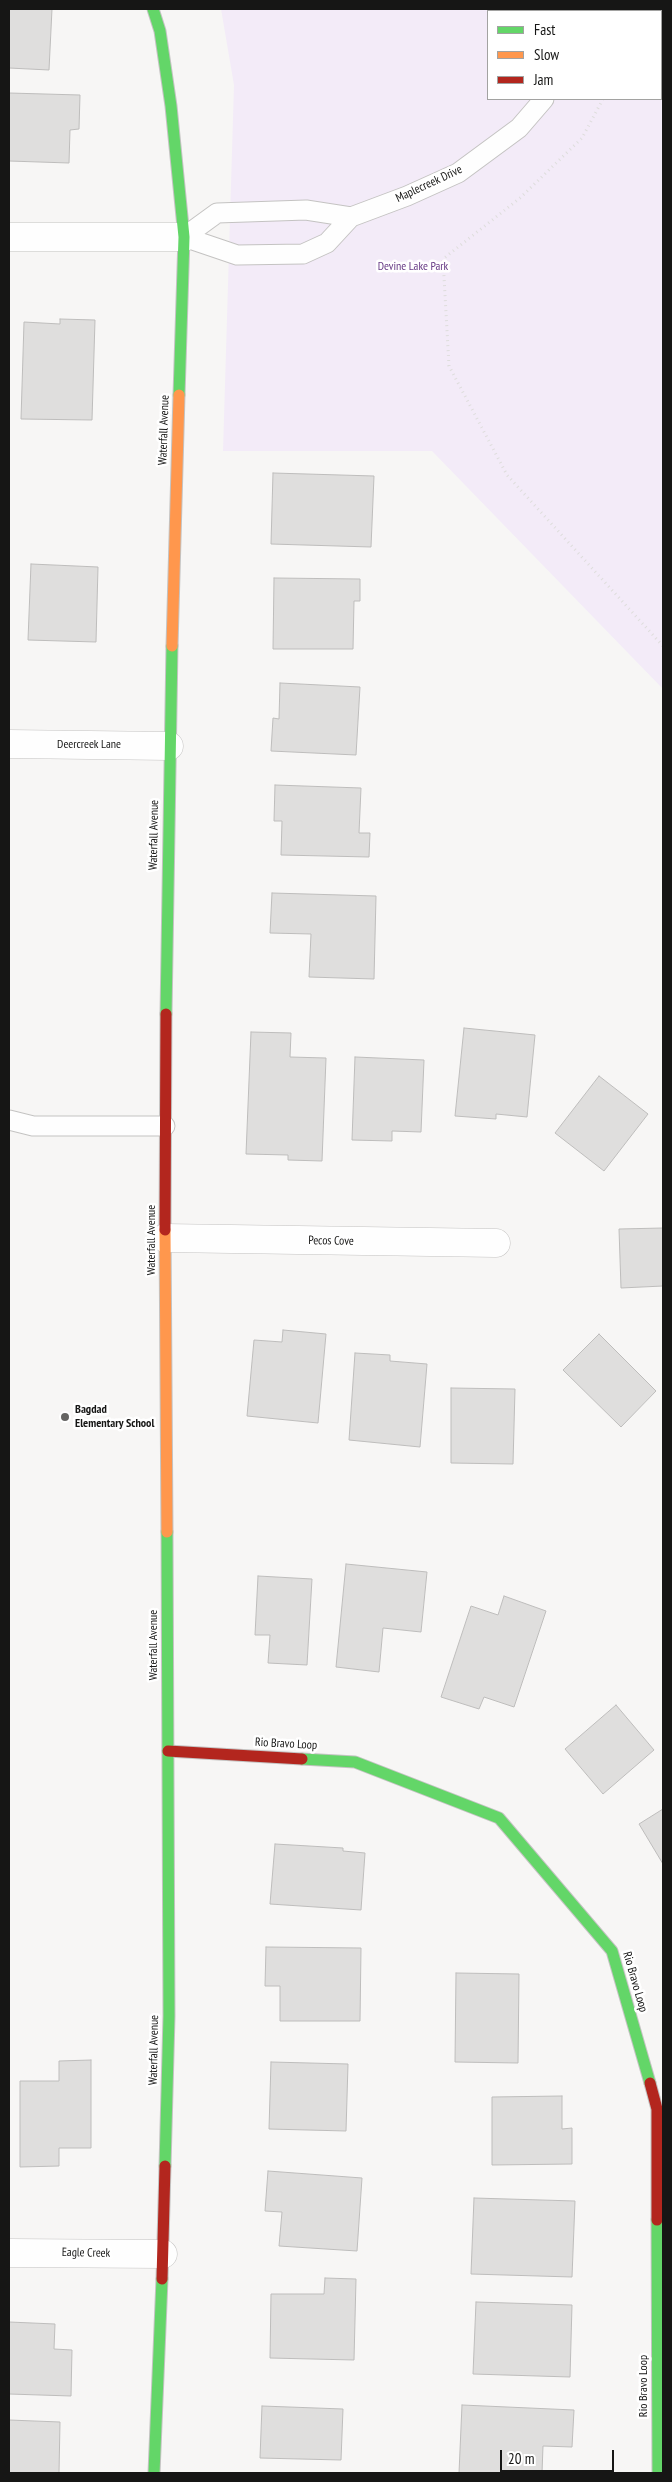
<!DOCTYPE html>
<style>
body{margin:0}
#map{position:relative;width:672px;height:2482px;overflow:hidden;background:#f7f6f5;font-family:"PT Sans Narrow",sans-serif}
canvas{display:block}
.frame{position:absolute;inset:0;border:10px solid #161615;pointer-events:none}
.legend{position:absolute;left:487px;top:10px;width:175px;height:90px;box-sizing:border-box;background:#fff;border:1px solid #a2a2a1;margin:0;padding:6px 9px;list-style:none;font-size:15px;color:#161615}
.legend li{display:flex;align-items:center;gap:10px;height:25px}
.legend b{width:25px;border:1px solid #a2a2a1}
.scale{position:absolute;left:500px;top:2450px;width:114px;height:22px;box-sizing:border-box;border:2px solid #161615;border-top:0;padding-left:6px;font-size:15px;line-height:18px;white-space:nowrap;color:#161615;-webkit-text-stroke:4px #fff;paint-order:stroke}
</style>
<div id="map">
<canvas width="672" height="2482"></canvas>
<div class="frame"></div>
<ul class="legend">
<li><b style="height:6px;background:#63d668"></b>Fast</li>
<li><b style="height:6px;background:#ff974d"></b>Slow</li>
<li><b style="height:6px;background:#b3261e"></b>Jam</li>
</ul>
<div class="scale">20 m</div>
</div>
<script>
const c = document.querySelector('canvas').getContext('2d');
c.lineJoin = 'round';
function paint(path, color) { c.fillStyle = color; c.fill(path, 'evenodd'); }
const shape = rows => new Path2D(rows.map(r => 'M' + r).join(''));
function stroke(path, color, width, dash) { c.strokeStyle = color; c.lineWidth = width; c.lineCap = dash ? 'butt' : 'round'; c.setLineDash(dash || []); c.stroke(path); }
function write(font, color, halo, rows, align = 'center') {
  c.font = font + ' "PT Sans Narrow",sans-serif'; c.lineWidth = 5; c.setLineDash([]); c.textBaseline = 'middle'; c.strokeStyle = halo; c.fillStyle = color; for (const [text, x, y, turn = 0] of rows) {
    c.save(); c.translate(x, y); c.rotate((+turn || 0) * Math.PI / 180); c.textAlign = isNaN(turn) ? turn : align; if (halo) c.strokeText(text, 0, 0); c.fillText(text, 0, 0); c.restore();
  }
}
const green = shape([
 [221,9,663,9,663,689,432,451,223,451,234,85],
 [488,11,661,11,661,99,488,99]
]);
const building = shape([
 [9,9,52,9,49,70,9,68,9,9],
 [9,93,80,95,79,129,70,130,69,163,9,161,9,93],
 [60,319,95,320,92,420,21,419,24,322,60,324,60,319],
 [273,473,374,476,371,547,271,544,273,473],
 [31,564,98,567,96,642,28,640,31,564],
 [274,578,360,579,360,601,354,601,353,649,273,649,274,578],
 [280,683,360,687,356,755,271,751,273,718,279,719,280,683],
 [275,785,361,788,359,833,370,833,369,857,281,855,282,821,274,821,275,785],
 [272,893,376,896,374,979,309,977,311,934,270,933,272,893],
 [464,1028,535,1035,527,1117,496,1114,496,1119,455,1116,464,1028],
 [251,1032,291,1033,290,1057,326,1058,322,1161,288,1160,288,1155,246,1154,251,1032],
 [355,1057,424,1060,421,1132,392,1131,392,1141,352,1140,355,1057],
 [599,1076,648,1114,604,1171,555,1133,599,1076],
 [663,1228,663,1286,621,1288,619,1229,663,1228],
 [283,1330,326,1334,318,1423,247,1416,254,1340,282,1342,283,1330],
 [599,1334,656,1391,621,1427,563,1370,599,1334],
 [355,1353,390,1355,390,1361,427,1364,420,1447,349,1440,355,1353],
 [451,1388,515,1389,513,1464,451,1463,451,1388],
 [346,1564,427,1572,421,1632,383,1628,379,1672,336,1667,346,1564],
 [258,1576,312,1579,307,1665,268,1663,270,1635,255,1635,258,1576],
 [504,1596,546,1611,514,1707,484,1697,479,1709,441,1697,471,1606,498,1615,504,1596],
 [616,1705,654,1750,603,1794,565,1749,616,1705],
 [663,1809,663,1864,639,1824,663,1809],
 [275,1844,343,1848,343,1851,365,1853,361,1910,270,1904,275,1844],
 [266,1947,361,1948,360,2021,280,2021,280,1986,265,1986,266,1947],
 [456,1973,519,1974,518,2063,455,2062,456,1973],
 [91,2060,91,2148,59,2148,59,2166,20,2167,20,2081,59,2081,59,2061,91,2060],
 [271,2062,348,2064,346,2131,269,2129,271,2062],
 [562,2096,562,2129,572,2128,572,2164,492,2165,492,2097,562,2096],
 [268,2171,362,2178,357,2251,279,2246,282,2212,265,2211,268,2171],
 [474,2198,575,2201,572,2277,471,2274,474,2198],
 [325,2278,356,2279,354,2360,270,2358,271,2294,324,2294,325,2278],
 [476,2302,572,2305,570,2377,473,2374,476,2302],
 [9,2322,55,2324,54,2349,72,2350,71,2396,9,2394,9,2322],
 [462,2405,574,2410,572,2447,543,2446,542,2473,459,2473,462,2405],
 [262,2406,343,2409,341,2460,260,2458,262,2406],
 [9,2420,60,2422,59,2473,9,2473,9,2420]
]);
const path = shape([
 [646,11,648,9],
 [603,99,582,138,520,198,443,259,449,366,507,475,663,646]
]);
const lane = shape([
 [603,11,604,9],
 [184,237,237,255,303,254,327,243,351,217,407,196,458,173,519,128,544,99],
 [184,237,217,213,306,210,351,217],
 [9,1120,33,1126,165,1126]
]);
const street = shape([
 [9,237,184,237],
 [9,744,169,746],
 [165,1238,496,1243],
 [9,2253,163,2254]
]);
const fast = shape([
 [153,9,160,31,171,106,184,237,179,395],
 [166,1014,172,646],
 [302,1759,355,1762,499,1818,612,1951,650,2083],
 [165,2166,169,2016,167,1532],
 [657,2220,658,2473],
 [154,2473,162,2279]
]);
const slow = shape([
 [172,646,179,395],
 [165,1230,167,1532]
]);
const jam = shape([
 [165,1230,166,1014],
 [168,1751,302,1759],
 [650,2083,657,2109,657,2220],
 [162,2279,165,2166]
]);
const markers = [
 [65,1417,5,"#656463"]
];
const streetNames = [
 ["Maplecreek Drive",429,184,-25],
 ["Waterfall Avenue",164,430,-88],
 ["Deercreek Lane",89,745],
 ["Waterfall Avenue",154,835,-89],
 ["Waterfall Avenue",152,1240,-90],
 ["Pecos Cove",331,1241,1],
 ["Waterfall Avenue",154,1645,-90],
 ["Rio Bravo Loop",286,1744,3],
 ["Rio Bravo Loop",635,1982,74],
 ["Waterfall Avenue",154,2050,-89],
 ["Eagle Creek",86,2253,1],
 ["Rio Bravo Loop",644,2386,-90]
];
const parkNames = [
 ["Devine Lake Park",413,267]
];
const poiNames = [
 ["Bagdad",75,1410],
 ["Elementary School",75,1424]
];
paint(green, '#f3ebf8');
paint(building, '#dfdedd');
stroke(building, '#bebdbc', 1);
stroke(lane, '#c4c3c2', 21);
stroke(street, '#c4c3c2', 29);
stroke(fast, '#c4c3c2', 13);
stroke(slow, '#c4c3c2', 13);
stroke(jam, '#c4c3c2', 13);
stroke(path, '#dedddc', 3, [1, 4]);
stroke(lane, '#fefefe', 19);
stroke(street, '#fefefe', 28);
stroke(fast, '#63d668', 11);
stroke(slow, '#ff974d', 11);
stroke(jam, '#b3261e', 11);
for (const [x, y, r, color] of markers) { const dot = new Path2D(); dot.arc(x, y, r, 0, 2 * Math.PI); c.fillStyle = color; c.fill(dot); stroke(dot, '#fff', 2); }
write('12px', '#161615', '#fff', streetNames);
write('12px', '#673a85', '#fff', parkNames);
write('bold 12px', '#161615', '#fff', poiNames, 'left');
</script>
